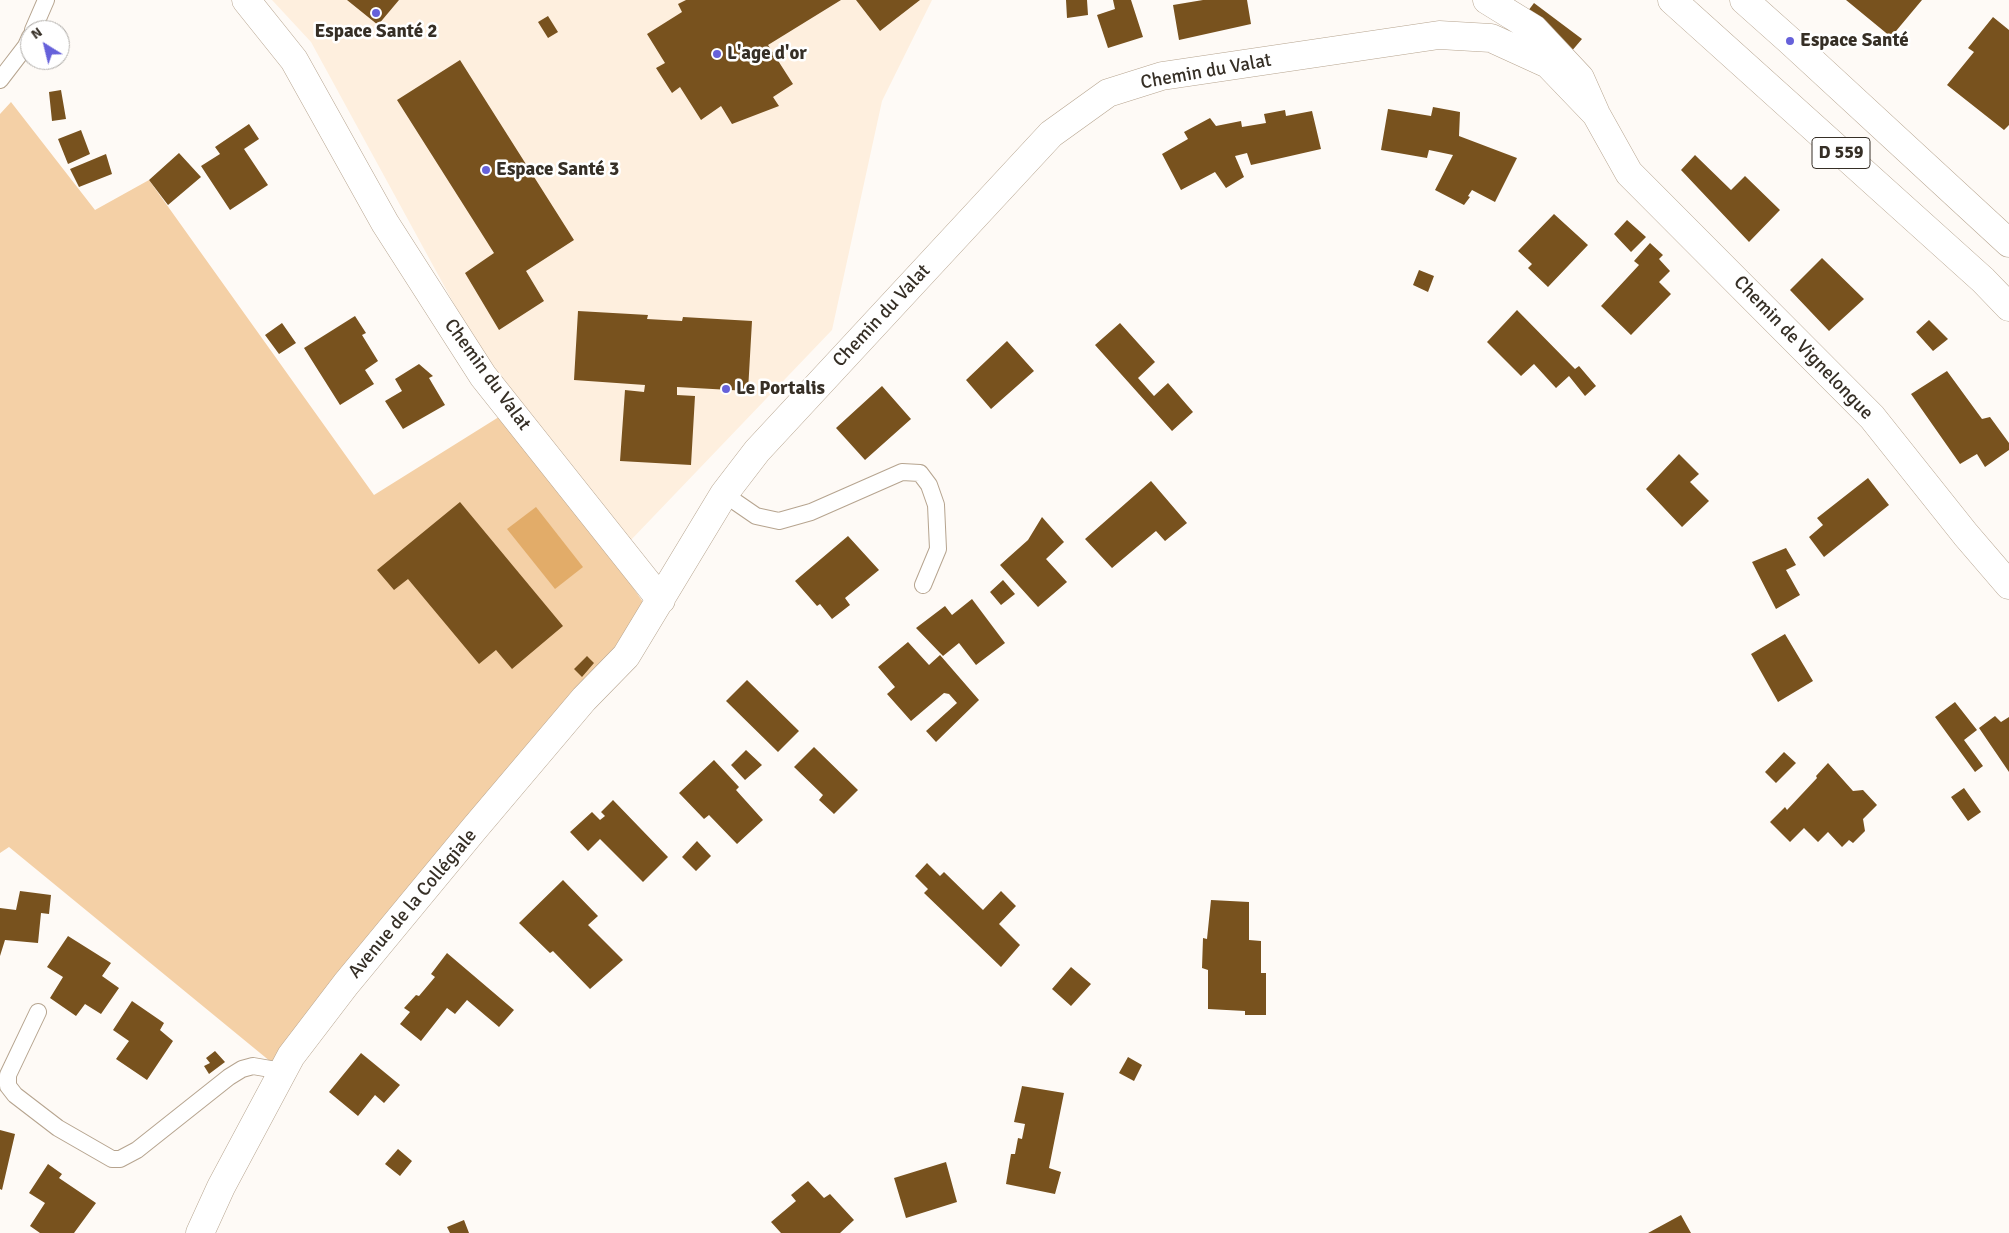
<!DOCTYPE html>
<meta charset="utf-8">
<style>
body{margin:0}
#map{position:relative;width:2009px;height:1233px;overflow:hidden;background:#fefaf6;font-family:Signika,sans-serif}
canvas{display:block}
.north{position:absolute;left:20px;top:20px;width:50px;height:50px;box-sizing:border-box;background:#fff;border:1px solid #afaca8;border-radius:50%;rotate:324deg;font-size:14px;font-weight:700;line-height:20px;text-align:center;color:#362f26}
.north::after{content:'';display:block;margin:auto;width:18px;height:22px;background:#6661da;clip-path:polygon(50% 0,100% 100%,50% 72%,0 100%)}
</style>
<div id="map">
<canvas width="2009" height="1233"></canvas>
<div class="north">N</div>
</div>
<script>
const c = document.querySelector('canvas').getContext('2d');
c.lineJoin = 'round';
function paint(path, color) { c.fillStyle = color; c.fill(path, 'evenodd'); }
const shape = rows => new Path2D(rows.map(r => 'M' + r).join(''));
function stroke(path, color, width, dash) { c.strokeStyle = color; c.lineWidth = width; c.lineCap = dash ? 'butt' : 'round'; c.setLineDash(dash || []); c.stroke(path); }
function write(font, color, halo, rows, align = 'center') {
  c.font = font + ' Signika,sans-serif'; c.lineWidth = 5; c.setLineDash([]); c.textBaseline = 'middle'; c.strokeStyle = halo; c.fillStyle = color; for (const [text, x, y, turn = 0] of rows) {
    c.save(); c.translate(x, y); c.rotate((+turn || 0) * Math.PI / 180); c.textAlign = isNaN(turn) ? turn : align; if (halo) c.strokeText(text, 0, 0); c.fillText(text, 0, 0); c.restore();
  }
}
const built = shape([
 [272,0,932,0,882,101,832,330,630,541,477,346,311,42]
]);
const green = shape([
 [11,102,95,210,149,180,374,495,510,410,652,615,282,1071,9,847,0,853,0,114]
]);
const water = shape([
 [536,507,583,567,555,589,507,529]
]);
const building = shape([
 [347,0,399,0,378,25],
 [686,0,841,0,768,45,793,84,773,97,779,106,732,124,721,106,701,120,680,87,672,93,656,68,665,63,647,34,682,12,678,4],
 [856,0,920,0,880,31],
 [1066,0,1087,0,1088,15,1067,18],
 [1113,0,1131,0,1143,37,1108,48,1097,15,1115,9],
 [1203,0,1247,0,1251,24,1179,40,1173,5],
 [1846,0,1922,0,1891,37],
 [1534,3,1582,39,1570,53,1528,11],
 [548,16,558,32,548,38,538,22],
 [1993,17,2009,30,2009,125,2004,130,1947,85,1974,52,1968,48],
 [460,60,574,240,526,271,544,301,499,330,465,273,494,253,397,100],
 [61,90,66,119,52,121,49,92],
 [1433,107,1460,112,1459,136,1517,158,1495,202,1472,190,1468,196,1470,197,1464,205,1435,190,1453,155,1429,150,1427,158,1381,150,1388,109,1431,116],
 [1285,110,1286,116,1312,111,1321,149,1251,165,1247,153,1235,156,1244,177,1226,188,1215,172,1181,190,1162,154,1188,139,1184,132,1210,118,1216,126,1241,121,1242,127,1266,123,1264,114],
 [249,124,259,139,244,149,268,185,230,210,201,166,220,154,215,147],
 [81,130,90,154,68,164,58,139],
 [179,153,201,177,168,205,149,180],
 [106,154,112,174,79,187,70,169],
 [1695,155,1731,190,1745,176,1780,210,1749,242,1681,170],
 [1554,214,1588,245,1548,287,1528,268,1532,264,1518,251],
 [1627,220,1646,237,1631,252,1614,234],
 [1650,243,1663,255,1659,259,1670,271,1659,282,1671,294,1631,335,1601,306,1639,265,1634,261],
 [1822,258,1864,299,1829,331,1790,290],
 [1419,270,1434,276,1428,292,1413,285],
 [1517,310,1575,369,1579,366,1596,386,1585,396,1569,376,1556,388,1534,364,1521,376,1487,342],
 [578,311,648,315,647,319,682,321,683,317,752,321,748,391,677,387,677,395,695,396,691,465,620,461,625,390,644,392,645,385,574,380],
 [355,316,366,333,362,335,378,361,365,370,374,384,340,405,304,348],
 [1929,320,1948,339,1933,351,1916,332],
 [282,323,296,343,279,354,265,335],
 [1120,323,1155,362,1138,378,1154,396,1168,383,1193,412,1172,431,1095,345],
 [1007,341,1034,371,991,409,966,380],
 [419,364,433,376,429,378,445,405,403,429,385,401,402,391,395,379],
 [1947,371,1982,419,1990,417,2009,443,2009,450,1985,467,1977,454,1960,464,1911,394],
 [882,386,911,419,865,460,836,428],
 [1679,454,1699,474,1690,482,1709,501,1682,527,1646,489],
 [1868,478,1889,505,1824,557,1809,537,1823,525,1817,518],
 [1151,481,1187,523,1165,541,1156,531,1112,568,1085,539],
 [460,502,563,626,512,669,496,650,479,664,408,579,394,590,377,570],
 [1042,517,1064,542,1046,559,1067,582,1038,607,1000,565,1028,540],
 [848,536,879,570,845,598,850,605,832,619,820,604,817,606,795,581],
 [1786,548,1796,565,1786,570,1800,595,1776,609,1752,562],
 [1003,580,1015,594,1001,605,990,592],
 [972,599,1005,643,976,665,959,643,943,656,916,628,945,606,952,615],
 [1785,634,1813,681,1778,702,1751,654],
 [908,642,929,665,940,655,979,700,936,742,926,731,957,703,949,694,944,693,911,721,887,694,895,687,878,667],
 [587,656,594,663,582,677,574,669],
 [747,680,799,731,778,752,726,701],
 [1955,702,1977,730,1964,740,1983,766,1975,772,1935,717],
 [1995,716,2001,722,2009,717,2009,772,1979,728],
 [814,747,858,790,834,814,819,800,823,795,794,767],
 [746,750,762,765,745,780,731,765],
 [1784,752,1796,763,1776,783,1765,772],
 [714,760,739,787,736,790,763,820,737,844,709,815,704,819,679,793],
 [1828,763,1853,791,1863,790,1877,805,1863,819,1865,831,1853,843,1849,840,1842,847,1828,832,1818,842,1804,828,1790,842,1770,822,1785,807,1787,810,1817,778,1816,776],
 [1964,788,1981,812,1968,821,1951,797],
 [613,800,668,857,643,882,600,839,588,851,570,832,592,812,600,820,605,816,601,812],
 [697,841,711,856,696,871,682,857],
 [927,863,940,876,944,872,983,910,1001,891,1016,906,999,924,1020,945,1001,967,924,893,928,889,915,876],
 [563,880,598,916,588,925,623,960,590,989,553,951,550,953,519,923],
 [20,891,51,895,49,914,41,913,38,943,5,940,0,956,0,908,16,910],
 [1211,900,1249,902,1249,940,1261,941,1261,973,1266,973,1266,1015,1245,1015,1245,1011,1208,1009,1208,970,1202,968,1203,938,1207,939],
 [68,936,111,963,102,976,119,988,101,1014,85,1004,76,1016,50,998,63,977,47,967],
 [447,953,514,1010,499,1027,467,1000,455,1014,447,1008,421,1041,400,1024,410,1012,404,1008,416,995,419,996,435,977,431,974],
 [1071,967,1091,984,1071,1006,1052,989],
 [132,1001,164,1023,160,1030,173,1041,147,1080,116,1059,129,1041,113,1030],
 [215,1051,225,1062,209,1074,204,1066,210,1063,206,1058],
 [361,1053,400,1085,384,1103,375,1095,358,1116,329,1092],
 [1128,1057,1142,1065,1134,1081,1119,1073],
 [1022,1086,1064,1093,1049,1168,1061,1172,1055,1194,1006,1184,1011,1154,1015,1154,1018,1138,1022,1139,1025,1124,1014,1122],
 [0,1130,15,1134,2,1190,0,1189],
 [398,1149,412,1161,400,1176,385,1164],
 [946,1162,957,1202,906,1218,894,1178],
 [48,1164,62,1174,59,1178,96,1203,74,1233,40,1233,30,1226,45,1203,29,1193],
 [808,1181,824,1198,830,1194,854,1220,840,1233,781,1233,771,1222,796,1201,791,1195],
 [1681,1215,1691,1233,1648,1233],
 [464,1220,469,1233,450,1233,447,1227]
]);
const service = shape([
 [33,30,46,0],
 [0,80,26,46,30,37],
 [724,494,756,516,779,521,811,512,902,472,920,473,929,485,936,505,938,549,923,585],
 [38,1012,8,1075,8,1086,15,1095,58,1128,112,1159,120,1159,137,1150,229,1077,242,1069,253,1066,282,1071]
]);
const minor = shape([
 [246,0,294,60,385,223,483,376,661,600],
 [1487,0,1534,29,1580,78,1596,114,1629,173,1872,417,1966,535,2009,585],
 [200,1233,221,1187,291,1056,346,984,474,829,584,699,626,656,724,494,757,451,1051,134,1108,93,1162,76,1439,35,1491,38,1548,64,1596,114]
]);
const primary = shape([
 [1672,0,1983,280,2009,307],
 [1744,0,1790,41,2009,243]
]);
const markers = [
 [376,13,5,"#6661da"],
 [1790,41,5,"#6661da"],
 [717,54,5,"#6661da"],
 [486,170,5,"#6661da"],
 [726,389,5,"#6661da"]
];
const shields = [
 [1841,153,58]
];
const shieldNames = [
 ["D 559",1841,153]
];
const poiNames = [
 ["Espace Santé 2",376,32,"center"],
 ["Espace Santé",1800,41],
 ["L'age d'or",727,54],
 ["Espace Santé 3",496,170],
 ["Le Portalis",736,389]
];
const streetNames = [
 ["Chemin du Valat",1206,72,-10],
 ["Chemin du Valat",882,316,-47],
 ["Chemin de Vignelongue",1803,348,46],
 ["Chemin du Valat",487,375,54],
 ["Avenue de la Collégiale",413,904,-50]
];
paint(built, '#feefde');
paint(green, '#f4d0a6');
paint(water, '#e2ac69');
paint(building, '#78521e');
stroke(service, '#b6a48f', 18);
stroke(minor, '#b6a48f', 29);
stroke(primary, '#b6a48f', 29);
stroke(service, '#fff', 16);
stroke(minor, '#fff', 28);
stroke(primary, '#fff', 28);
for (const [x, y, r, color] of markers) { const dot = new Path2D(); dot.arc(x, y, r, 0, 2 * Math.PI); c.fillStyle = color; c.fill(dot); stroke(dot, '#fff', 2); }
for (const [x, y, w] of shields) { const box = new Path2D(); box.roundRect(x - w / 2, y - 15.5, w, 31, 4); c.fillStyle = '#fff'; c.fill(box); stroke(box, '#362f26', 1); }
write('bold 18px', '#362f26', null, shieldNames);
write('bold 19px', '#362f26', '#fff', poiNames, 'left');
write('19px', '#362f26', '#fff', streetNames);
</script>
